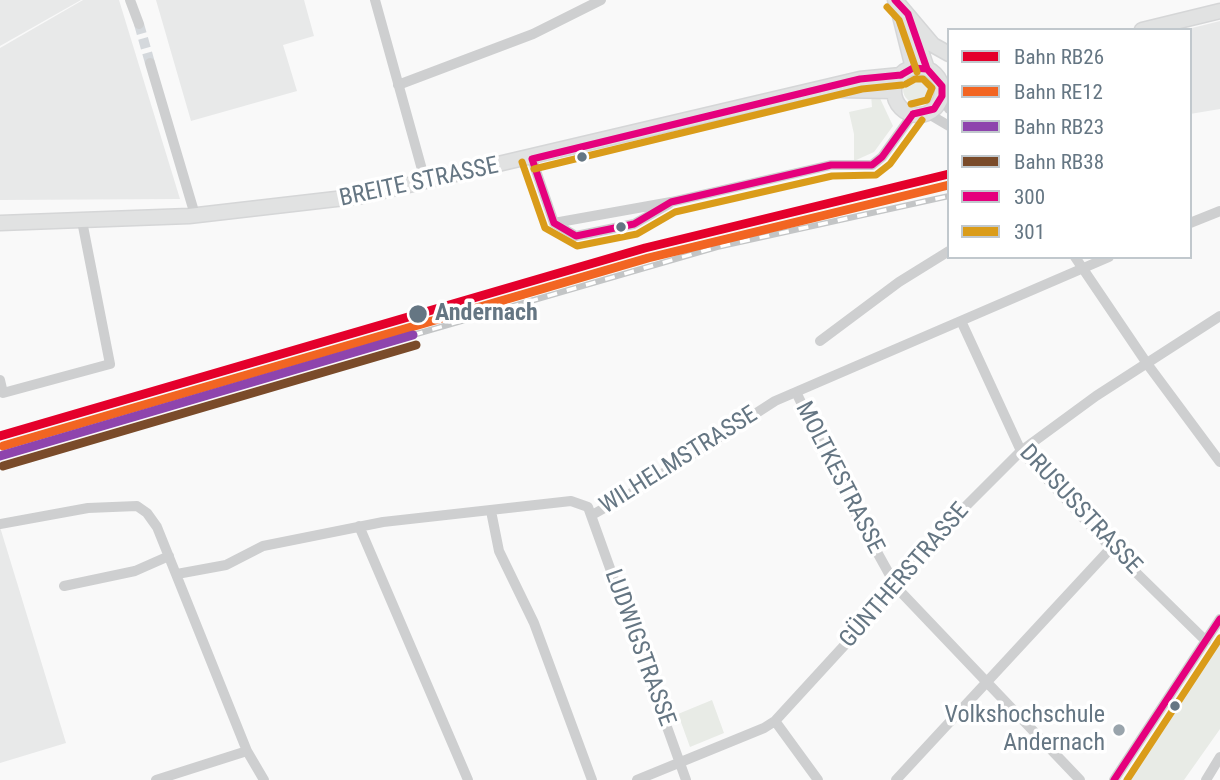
<!DOCTYPE html>
<meta charset="utf-8">
<style>
body{margin:0}
#map{position:relative;width:1220px;height:780px;overflow:hidden;background:#f9f9f9;font-family:"Roboto Condensed",sans-serif}
canvas{display:block}
.legend{position:absolute;left:947px;top:28px;width:245px;height:231px;box-sizing:border-box;background:#fff;border:2px solid #c1c8cd;margin:0;padding:9px 12px;list-style:none;font-size:21px;color:#657683}
.legend li{display:flex;align-items:center;gap:14px;height:35px}
.legend b{width:35px;border:2px solid #c1c8cd}
</style>
<div id="map">
<canvas width="1220" height="780"></canvas>
<ul class="legend">
<li><b style="height:9px;background:#e4002b"></b>Bahn RB26</li>
<li><b style="height:9px;background:#f26522"></b>Bahn RE12</li>
<li><b style="height:9px;background:#8e44ad"></b>Bahn RB23</li>
<li><b style="height:9px;background:#7a4b2a"></b>Bahn RB38</li>
<li><b style="height:9px;background:#e5007d"></b>300</li>
<li><b style="height:9px;background:#da9c1a"></b>301</li>
</ul>
</div>
<script>
const c = document.querySelector('canvas').getContext('2d');
c.lineJoin = 'round';
function paint(path, color) { c.fillStyle = color; c.fill(path, 'evenodd'); }
const shape = rows => new Path2D(rows.map(r => 'M' + r).join(''));
function stroke(path, color, width, dash) { c.strokeStyle = color; c.lineWidth = width; c.lineCap = dash ? 'butt' : 'round'; c.setLineDash(dash || []); c.stroke(path); }
function write(font, color, halo, rows, align = 'center') {
  c.font = font + ' "Roboto Condensed",sans-serif'; c.lineWidth = 7; c.setLineDash([]); c.textBaseline = 'middle'; c.strokeStyle = halo; c.fillStyle = color; for (const [text, x, y, turn = 0] of rows) {
    c.save(); c.translate(x, y); c.rotate((+turn || 0) * Math.PI / 180); c.textAlign = isNaN(turn) ? turn : align; if (halo) c.strokeText(text, 0, 0); c.fillText(text, 0, 0); c.restore();
  }
}
const built = shape([
 [0,0,81,0,0,46],
 [83,0,119,0,180,199,0,200,0,48],
 [156,0,304,0,314,36,283,45,297,91,191,121],
 [1220,21,1220,109,1190,114,1190,30,1184,30],
 [0,527,66,743,0,763]
]);
const green = shape([
 '903 89a15 15 0 1 1 30 0a15 15 0 1 1-30 0Z',
 [878,94,893,126,874,152,854,161,854,134,849,112,872,107,871,95],
 [1220,634,1220,729,1184,780,1124,780],
 [712,700,724,733,690,747,678,714]
]);
const streetTunnel = shape([
 [139,24,150,63]
]);
const street = shape([
 [130,0,139,24],
 [375,0,426,184],
 [150,63,195,215],
 [398,85,533,34,601,0],
 [942,96,949,109],
 [927,113,949,126],
 [532,159,554,223,576,236,634,224,669,204],
 [554,223,671,202,831,165,872,165,882,157,913,114],
 [1190,223,1220,211],
 [1075,257,1148,365,1220,462],
 [962,323,1021,451,1111,548,1206,641],
 [820,341,899,282,949,251],
 [0,380,3,393,110,364,82,221],
 [796,392,847,498,897,588,1080,780],
 [491,511,499,551,534,623,592,780],
 [592,515,642,487,775,401,1109,257],
 [0,524,88,508,137,506,147,513,157,527,247,751,264,780],
 [359,526,468,780],
 [177,574,226,565,263,546,383,522,571,501,588,507,686,780],
 [64,586,135,571,169,556],
 [775,721,818,780],
 [156,780,247,751],
 [637,780,764,728,775,721,897,588,953,519,1021,451,1096,396,1220,316],
 [896,780,1111,548],
 [1114,780,1220,619],
 [1206,780,1220,757]
]);
const secondary = shape([
 [895,0,933,45,949,54],
 [897,4,913,68],
 [913,27,927,69],
 [1142,30,1220,11],
 '894 91a24 24 0 1 1 48 0a24 24 0 1 1-48 0Z',
 [838,90,894,91],
 [0,223,189,216,362,196,860,79,901,75]
]);
const rail = shape([
 [413,335,717,247,949,196]
]);
const bus1 = shape([
 [895,0,908,14,927,69],
 [901,75,913,68,927,69,942,86,942,96,934,109,913,114],
 [532,159,554,223,576,236,634,224,671,202,831,165,872,165,882,157,913,114],
 [532,159,860,79,901,75],
 [1114,780,1220,619]
]);
const bus2 = shape([
 [887,7,899,20,917,72],
 [906,84,915,79,923,79,932,88,927,100,911,104],
 [522,162,545,228,577,246,637,234,675,212,832,176,876,175,890,164,922,120],
 [534,169,862,89,902,85],
 [1127,780,1220,638]
]);
const rail1 = shape([
 [0,436,645,248,949,174]
]);
const rail2 = shape([
 [3,446,648,258,949,185]
]);
const rail3 = shape([
 [0,456,413,335]
]);
const rail4 = shape([
 [3,466,416,345]
]);
const markers = [
 [582,157,6,"#657683"],
 [621,227,6,"#657683"],
 [418,314,10,"#657683"],
 [1175,706,6,"#657683"],
 [1119,730,7,"#99a4ac"]
];
const streetNames = [
 ["BREITE STRASSE",419,183,-12],
 ["WILHELMSTRASSE",679,461,-32],
 ["MOLTKESTRASSE",839,478,63],
 ["DRUSUSSTRASSE",1080,510,47],
 ["GÜNTHERSTRASSE",905,576,-49],
 ["LUDWIGSTRASSE",639,648,70]
];
const stopNames = [
 ["Andernach",435,314]
];
const poiNames = [
 ["Volkshochschule",1105,716],
 ["Andernach",1105,744]
];
paint(built, '#e8e9e9');
paint(green, '#e8ebe6');
stroke(streetTunnel, '#d4d8dc', 10, [10, 5]);
stroke(secondary, '#d5d6d7', 17);
stroke(street, '#cecfd0', 10);
stroke(secondary, '#e1e2e2', 14);
stroke(rail, '#c3c5c6', 6);
stroke(rail, '#fff', 3.5, [10]);
stroke(bus1, '#e5007d', 7);
stroke(bus2, '#da9c1a', 7);
stroke(rail1, '#e4002b', 9);
stroke(rail2, '#f26522', 9);
stroke(rail3, '#8e44ad', 9);
stroke(rail4, '#7a4b2a', 9);
for (const [x, y, r, color] of markers) { const dot = new Path2D(); dot.arc(x, y, r, 0, 2 * Math.PI); c.fillStyle = color; c.fill(dot); stroke(dot, '#fff', 2.5); }
write('24px', '#657683', '#fff', streetNames);
write('bold 24px', '#657683', '#fff', stopNames, 'left');
write('24px', '#657683', '#fff', poiNames, 'right');
</script>
